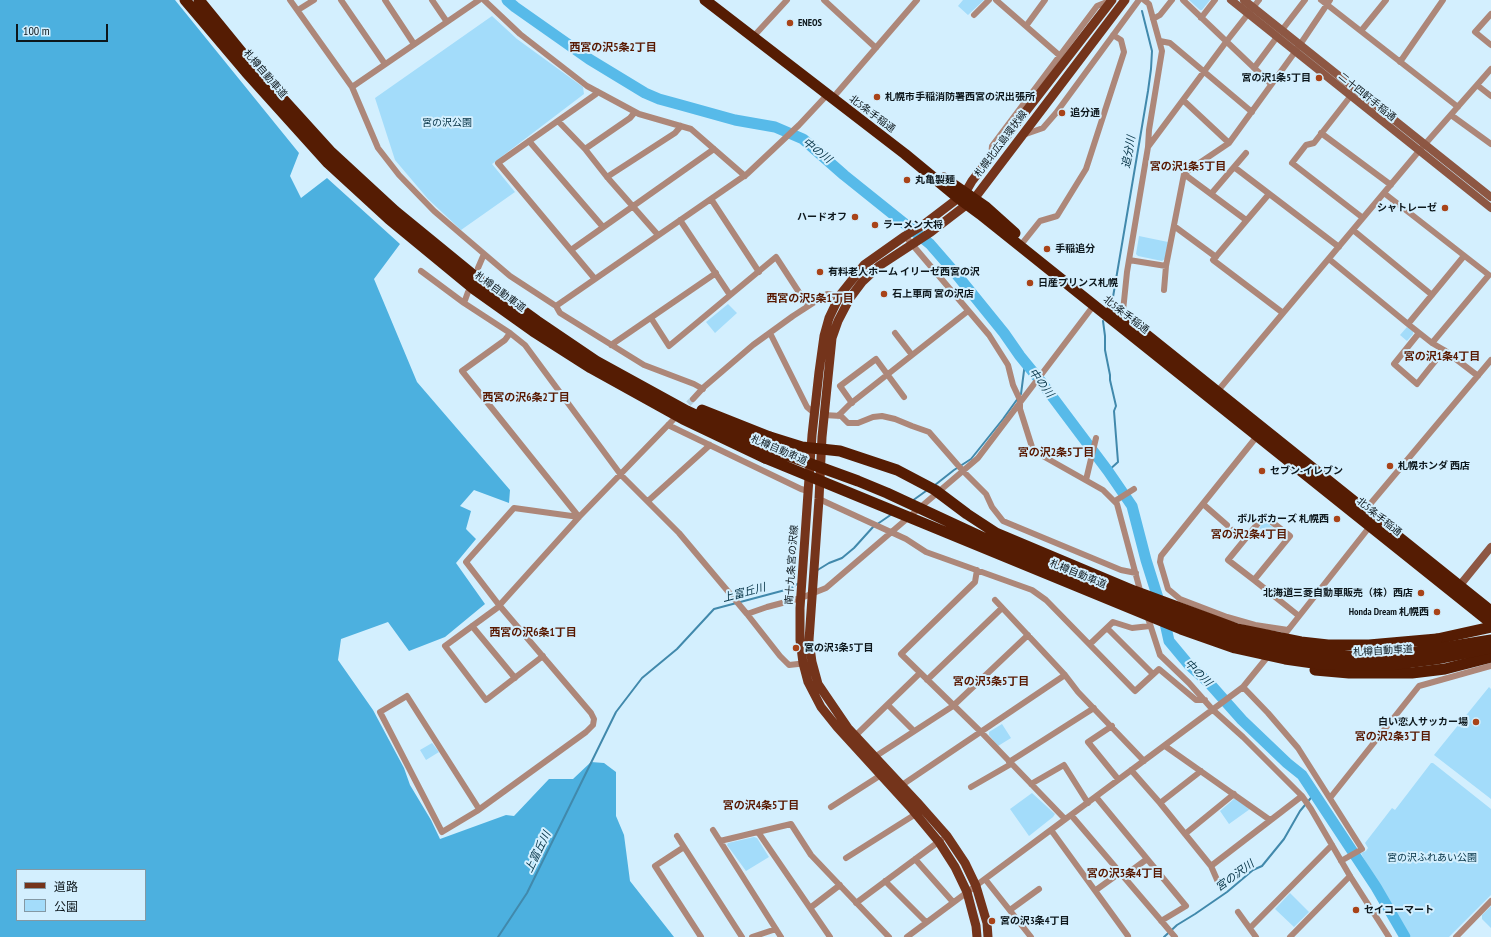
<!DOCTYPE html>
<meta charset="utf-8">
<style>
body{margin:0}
#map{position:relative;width:1491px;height:937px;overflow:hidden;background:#d3effe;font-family:"PT Sans Narrow","Noto Sans JP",sans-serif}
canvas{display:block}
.legend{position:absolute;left:16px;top:869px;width:130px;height:52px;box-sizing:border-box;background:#d3effe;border:1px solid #8499a4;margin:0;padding:5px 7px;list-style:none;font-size:12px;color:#0d171c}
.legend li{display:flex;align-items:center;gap:8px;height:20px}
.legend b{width:20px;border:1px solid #8499a4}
.scale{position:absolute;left:16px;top:24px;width:92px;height:18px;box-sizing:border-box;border:2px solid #0d171c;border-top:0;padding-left:5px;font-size:12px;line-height:14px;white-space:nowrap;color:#0d171c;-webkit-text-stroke:3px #d3effe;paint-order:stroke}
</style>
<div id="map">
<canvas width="1491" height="937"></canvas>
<ul class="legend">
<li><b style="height:5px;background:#74341b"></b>道路</li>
<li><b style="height:11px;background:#a3dcfa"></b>公園</li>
</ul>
<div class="scale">100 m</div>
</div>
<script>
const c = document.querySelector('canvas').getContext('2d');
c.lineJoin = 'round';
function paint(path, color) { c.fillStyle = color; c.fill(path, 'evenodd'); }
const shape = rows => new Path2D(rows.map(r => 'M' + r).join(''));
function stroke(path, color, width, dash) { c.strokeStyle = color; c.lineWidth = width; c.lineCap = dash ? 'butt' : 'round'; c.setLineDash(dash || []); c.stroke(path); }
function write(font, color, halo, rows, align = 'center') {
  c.font = font + ' "PT Sans Narrow","Noto Sans JP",sans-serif'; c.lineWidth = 4; c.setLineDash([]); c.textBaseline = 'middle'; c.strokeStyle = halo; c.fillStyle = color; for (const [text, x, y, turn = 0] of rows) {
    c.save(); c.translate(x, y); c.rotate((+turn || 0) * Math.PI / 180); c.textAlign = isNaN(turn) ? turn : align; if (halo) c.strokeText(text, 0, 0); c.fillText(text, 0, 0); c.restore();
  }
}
const green = shape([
 [963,0,984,0,968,15,958,6],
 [1189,0,1210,0,1202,10,1200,10],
 [492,16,517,39,583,87,584,94,492,164,515,192,461,230,428,199,395,160,375,98],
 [1139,236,1168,242,1165,259,1162,261,1138,256,1136,254],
 [728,304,737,313,715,333,706,322],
 [1407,327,1413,331,1413,334,1407,341,1400,335],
 [1266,522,1274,528,1269,535,1259,528,1263,523],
 [1489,687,1491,689,1491,799,1434,755],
 [1002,724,1011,738,998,746,989,735,989,732],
 [432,743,439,752,426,760,420,750],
 [1431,763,1433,763,1491,809,1491,895,1449,937,1411,937,1374,878,1361,853,1366,851,1368,848,1365,843,1392,808,1395,810],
 [1032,793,1055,814,1053,817,1029,836,1010,809],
 [1235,798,1250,809,1229,824,1220,811],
 [754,837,757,838,769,857,746,871,727,845,728,843],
 [1290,893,1309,912,1294,927,1275,909],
 [1491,906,1491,928,1482,919,1482,915]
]);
const forest = shape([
 [0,0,175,0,299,153,290,176,301,198,327,178,400,244,374,279,417,382,510,490,509,503,474,490,460,506,471,511,466,529,476,539,456,563,485,604,445,637,409,651,388,622,341,639,338,660,373,710,404,768,410,785,431,820,440,839,506,815,514,816,549,779,573,779,591,762,604,763,616,772,616,816,624,835,630,881,674,937,0,937],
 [17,870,145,870,145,920,17,920]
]);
const stream = shape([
 [1113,297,1148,91,1151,69,1152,51,1142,11],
 [1103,321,1105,336,1105,350,1110,375,1110,380,1116,406,1114,411,1118,462,1108,471],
 [935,485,954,470,971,459,1003,419,1021,394,1025,363],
 [912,501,926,491],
 [816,571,829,563,842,558,854,548,873,527,892,514],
 [498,937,527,893,616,712,642,678,677,649,714,609,789,589,799,583],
 [1164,937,1177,925,1195,914,1227,892,1253,870,1262,866,1284,839,1300,811,1315,793]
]);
const river = shape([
 [507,0,515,7,589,59,645,93,659,99,681,105,735,120,775,127,803,139,844,175,930,244,957,275,1004,333,1020,356,1042,383,1108,471,1132,506,1146,560,1163,614,1169,641,1189,665,1210,684,1242,720,1287,763,1302,775,1376,887,1405,937]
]);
const streetTunnel = shape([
 [682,410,693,399]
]);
const street = shape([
 [290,0,352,87,378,148,399,175,434,211,510,276,556,306,560,313,644,365,694,384,703,389],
 [341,0,385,64],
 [385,0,414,44],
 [432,0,447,22],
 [484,0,520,34,587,86,639,114,691,129,745,176],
 [824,0,876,48],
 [996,0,1059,55],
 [1144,0,1149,4,1162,51,1149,130,1148,147],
 [1183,0,1271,84],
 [1321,0,1458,107],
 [298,10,314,0],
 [1491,14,1475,32,1491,45],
 [974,15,989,0],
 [1201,18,1215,0],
 [1153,19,1160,15,1172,0],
 [1026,26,1045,0],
 [1282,30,1305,0],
 [1361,31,1386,0],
 [753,37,787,0],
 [1160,41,1170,43,1252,112],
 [1400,62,1443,0],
 [1254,68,1277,37],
 [1477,85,1491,96],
 [352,87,479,0],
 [837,93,917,0],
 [1353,93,1314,143,1306,145,1292,163,1363,218],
 [1183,100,1229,143],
 [1451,115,1491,144],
 [558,121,585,149,607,177,658,235],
 [1321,133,1391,185],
 [1023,135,1043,128,1056,113,1139,0],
 [529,141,603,227],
 [585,149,630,118,635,112],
 [991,156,992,146,1097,6,1112,0],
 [1234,167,1339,247],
 [1184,174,1246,220],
 [607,177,675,133,681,126],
 [1384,193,1489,275,1432,343],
 [1211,194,1246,153],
 [1269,194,1213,260,1283,313],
 [711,199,759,272],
 [680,220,730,295],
 [1174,226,1216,257],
 [1353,230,1432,295],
 [905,236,989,335,1008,365,1013,385,1020,400,1020,409,1032,447,1041,455,1103,490,1117,504,1141,594],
 [1024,241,1040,221,1057,216,1086,169,1124,52,1121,40,1113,35],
 [571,250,714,149],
 [1329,259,1408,324,1432,343,1444,350,1478,376],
 [1129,260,1166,266],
 [478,268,484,254],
 [421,271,464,303,510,333,525,345,621,475,679,533,747,614,780,656,789,665,807,663],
 [595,279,498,163,596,94,597,91],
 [1164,290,1166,266,1184,174,1186,172,1229,143,1295,52,1330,0],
 [464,303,468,292],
 [556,306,747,174,799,125,827,95],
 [651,318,669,346,776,257,808,306],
 [1118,320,1123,311,1127,272,1148,147,1226,42,1259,0],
 [1408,324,1464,256],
 [510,333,505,340,462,371,579,517],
 [770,333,807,407,814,413],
 [895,333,912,355],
 [1419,333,1394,364,1417,384,1444,350],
 [611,345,716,273],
 [1216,393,1419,151,1491,69],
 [693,399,704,387,753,345,793,316,827,294,842,296],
 [852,403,840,386,876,359,904,397],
 [824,415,841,416,848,423,858,423,873,417,882,416,895,419,912,426,929,432,963,471,986,494,992,507,1003,521,1121,570,1136,573],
 [838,416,850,404,968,311],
 [668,425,801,489,808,491],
 [1258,435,1161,556,1160,562,1168,589,1180,599,1227,617,1255,625,1288,630],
 [1086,480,1096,438],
 [819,499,906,539,926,552,1032,590,1046,600,1135,691,1159,669,1196,700,1205,700],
 [648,501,710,445],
 [1115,501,1134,489],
 [1203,504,1227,525],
 [1366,509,1491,360],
 [1233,530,1245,539],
 [977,570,975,582,901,654,981,732,1065,819],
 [1254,580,1290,536,1264,516,1228,560,1254,580,1299,616],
 [995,600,1065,675,1078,692,1144,761],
 [747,614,767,607,801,598,826,588,978,458,1094,305],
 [1147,615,1160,655,1189,683,1213,710,1243,737,1302,796,1311,809,1350,876,1389,937],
 [472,626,515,678],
 [1107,628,1153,674],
 [1281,639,1371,525],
 [1090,644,1113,622,1132,628,1150,626],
 [543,656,486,700,445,646,497,608,579,517,673,420],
 [927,680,1002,608],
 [1243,687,1268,713,1298,748,1362,849,1341,861],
 [888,705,914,731],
 [1112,726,1088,742,1118,779],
 [854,737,920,673],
 [1165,746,1270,820],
 [873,758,953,706,1028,635],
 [1009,762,1094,708],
 [1131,770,1160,803,1211,866,1218,882],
 [1031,784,1064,765,1088,803],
 [899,787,1065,675],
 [971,787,1011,764],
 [1096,797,1186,906,1161,921],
 [1330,798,1419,686,1491,666],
 [1160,803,1201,771],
 [831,807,881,775],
 [479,809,407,696,380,712,442,832,477,811,586,732,593,725,594,719,591,713,499,605,466,562,514,508,579,517],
 [1071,815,1175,937],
 [713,830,781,937],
 [1051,830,1128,936],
 [758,832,830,937],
 [1185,834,1234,794],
 [677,836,742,937],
 [720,841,791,824,811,855,889,937],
 [684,847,655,866,701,937],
 [846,858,919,812],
 [915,859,953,902],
 [1211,866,1302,796],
 [1124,876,1147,859],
 [985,879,1031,937],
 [885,881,926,922],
 [1096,890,1121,872],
 [856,903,941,840],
 [810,908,840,885],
 [1010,910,1039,889],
 [1238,912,1256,937],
 [1250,928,1332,845],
 [752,937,776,929],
 [907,937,1243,687,1269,655],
 [1290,937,1350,876],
 [1456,937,1491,901]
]);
const secondary = shape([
 [1231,0,1491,208],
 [1244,0,1491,197],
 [1456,590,1491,547]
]);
const primary = shape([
 [977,937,976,926,967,892,955,867,939,842,910,807,837,727,821,707,808,682,803,663,800,640,800,608,812,435,819,372,824,336,829,318,840,295,864,265,905,236,923,225,965,193,972,181,1112,0],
 [988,937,987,923,976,886,965,863,947,836,917,802,848,728,818,684,812,662,809,640,819,499,822,437,832,338,838,321,850,298,862,282,879,266,931,232,974,199,1125,0]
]);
const highway = shape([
 [185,0,246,72,328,163,389,219,474,289,533,331,591,368,683,419,765,458],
 [199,0,252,65,330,151,395,211,472,274,537,321,596,361,687,411,770,449],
 [705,0,905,154,957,197,980,214,1491,623],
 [944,178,986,207,1015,233],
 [1111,311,1120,318,1128,320,1491,611],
 [702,410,770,437],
 [1437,639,1491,627],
 [1315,670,1349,673,1412,673,1445,669,1491,657]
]);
const highwayBridge = shape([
 [770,437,802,447,840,451,897,470,935,490,967,514,996,533,1134,591,1237,629,1301,642,1328,645,1369,645,1437,639],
 [770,449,858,481,887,493,986,539,1171,615,1214,632,1246,641,1277,648,1308,653,1356,657,1405,654,1491,640],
 [765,458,1181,629,1235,648,1285,659,1320,664,1354,665,1390,665,1436,659,1491,648]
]);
const markers = [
 [790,23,4,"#a84318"],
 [1319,78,4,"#a84318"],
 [877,97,4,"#a84318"],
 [1062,113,4,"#a84318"],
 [907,180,4,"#a84318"],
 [1445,208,4,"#a84318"],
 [855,217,4,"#a84318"],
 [875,225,4,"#a84318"],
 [1047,249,4,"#a84318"],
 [820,272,4,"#a84318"],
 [1030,283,4,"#a84318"],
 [884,294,4,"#a84318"],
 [1390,466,4,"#a84318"],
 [1262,471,4,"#a84318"],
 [1337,519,4,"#a84318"],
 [1421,593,4,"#a84318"],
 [1437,612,4,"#a84318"],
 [796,648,4,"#a84318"],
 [1476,722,4,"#a84318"],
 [1356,910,4,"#a84318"],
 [992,921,4,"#a84318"]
];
const poiNames = [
 ["ENEOS",798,23],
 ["宮の沢1条5丁目",1311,78,"right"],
 ["札幌市手稲消防署西宮の沢出張所",885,97],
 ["追分通",1070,113],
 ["丸亀製麺",915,180],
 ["シャトレーゼ",1437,208,"right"],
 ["ハードオフ",847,217,"right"],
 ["ラーメン大将",883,225],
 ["手稲追分",1055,249],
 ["有料老人ホーム イリーゼ西宮の沢",828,272],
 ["日産プリンス札幌",1038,283],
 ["石上車両 宮の沢店",892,294],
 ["札幌ホンダ 西店",1398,466],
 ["セブン-イレブン",1270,471],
 ["ボルボカーズ 札幌西",1329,519,"right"],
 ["北海道三菱自動車販売（株）西店",1413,593,"right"],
 ["Honda Dream 札幌西",1429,612,"right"],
 ["宮の沢3条5丁目",804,648],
 ["白い恋人サッカー場",1468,722,"right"],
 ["セイコーマート",1364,910],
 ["宮の沢3条4丁目",1000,921]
];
const streetNames = [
 ["札樽自動車道",265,74,49],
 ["二十四軒手稲通",1367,97,39],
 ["北5条手稲通",872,114,37],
 ["札幌北広島環状線",1001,144,-53],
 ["札樽自動車道",500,292,36],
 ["北5条手稲通",1126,315,38],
 ["札樽自動車道",779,450,23],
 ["北5条手稲通",1379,517,39],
 ["南十九条宮の沢線",792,565,-86],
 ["札樽自動車道",1078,574,22],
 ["札樽自動車道",1383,651,-3]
];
const parkNames = [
 ["宮の沢公園",447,123],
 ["宮の沢ふれあい公園",1432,858]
];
const neighbourhoodNames = [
 ["西宮の沢5条2丁目",613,48],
 ["宮の沢1条5丁目",1188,167],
 ["西宮の沢5条1丁目",810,299],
 ["宮の沢1条4丁目",1442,357],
 ["西宮の沢6条2丁目",526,398],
 ["宮の沢2条5丁目",1056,453],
 ["宮の沢2条4丁目",1249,535],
 ["西宮の沢6条1丁目",533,633],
 ["宮の沢3条5丁目",991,682],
 ["宮の沢2条3丁目",1393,737],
 ["宮の沢4条5丁目",761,806],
 ["宮の沢3条4丁目",1125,874]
];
const waterNames = [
 ["中の川",817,151,38],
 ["追分川",1129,152,-80],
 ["中の川",1041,383,53],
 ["上富丘川",744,593,-15],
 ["中の川",1198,673,45],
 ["上富丘川",538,852,-64],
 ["宮の沢川",1235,876,-36]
];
paint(green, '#a3dcfa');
paint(forest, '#4cb0df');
stroke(stream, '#4189ac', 2);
stroke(river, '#57bae9', 11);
stroke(streetTunnel, '#b5cfdc', 6, [6, 3]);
stroke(street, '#ad8779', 6);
stroke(secondary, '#8d5743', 8);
stroke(primary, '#74341b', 9);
stroke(highway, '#551c03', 11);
stroke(highwayBridge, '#551c03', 11);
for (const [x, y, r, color] of markers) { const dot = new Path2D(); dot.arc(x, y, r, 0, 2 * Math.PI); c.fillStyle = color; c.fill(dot); stroke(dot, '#d3effe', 1.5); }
write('bold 10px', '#0d171c', '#d3effe', poiNames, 'left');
write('10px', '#0d171c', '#d3effe', streetNames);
write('10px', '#002e41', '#d3effe', parkNames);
write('bold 11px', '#581800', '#d3effe', neighbourhoodNames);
write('italic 11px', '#043245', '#d3effe', waterNames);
</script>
